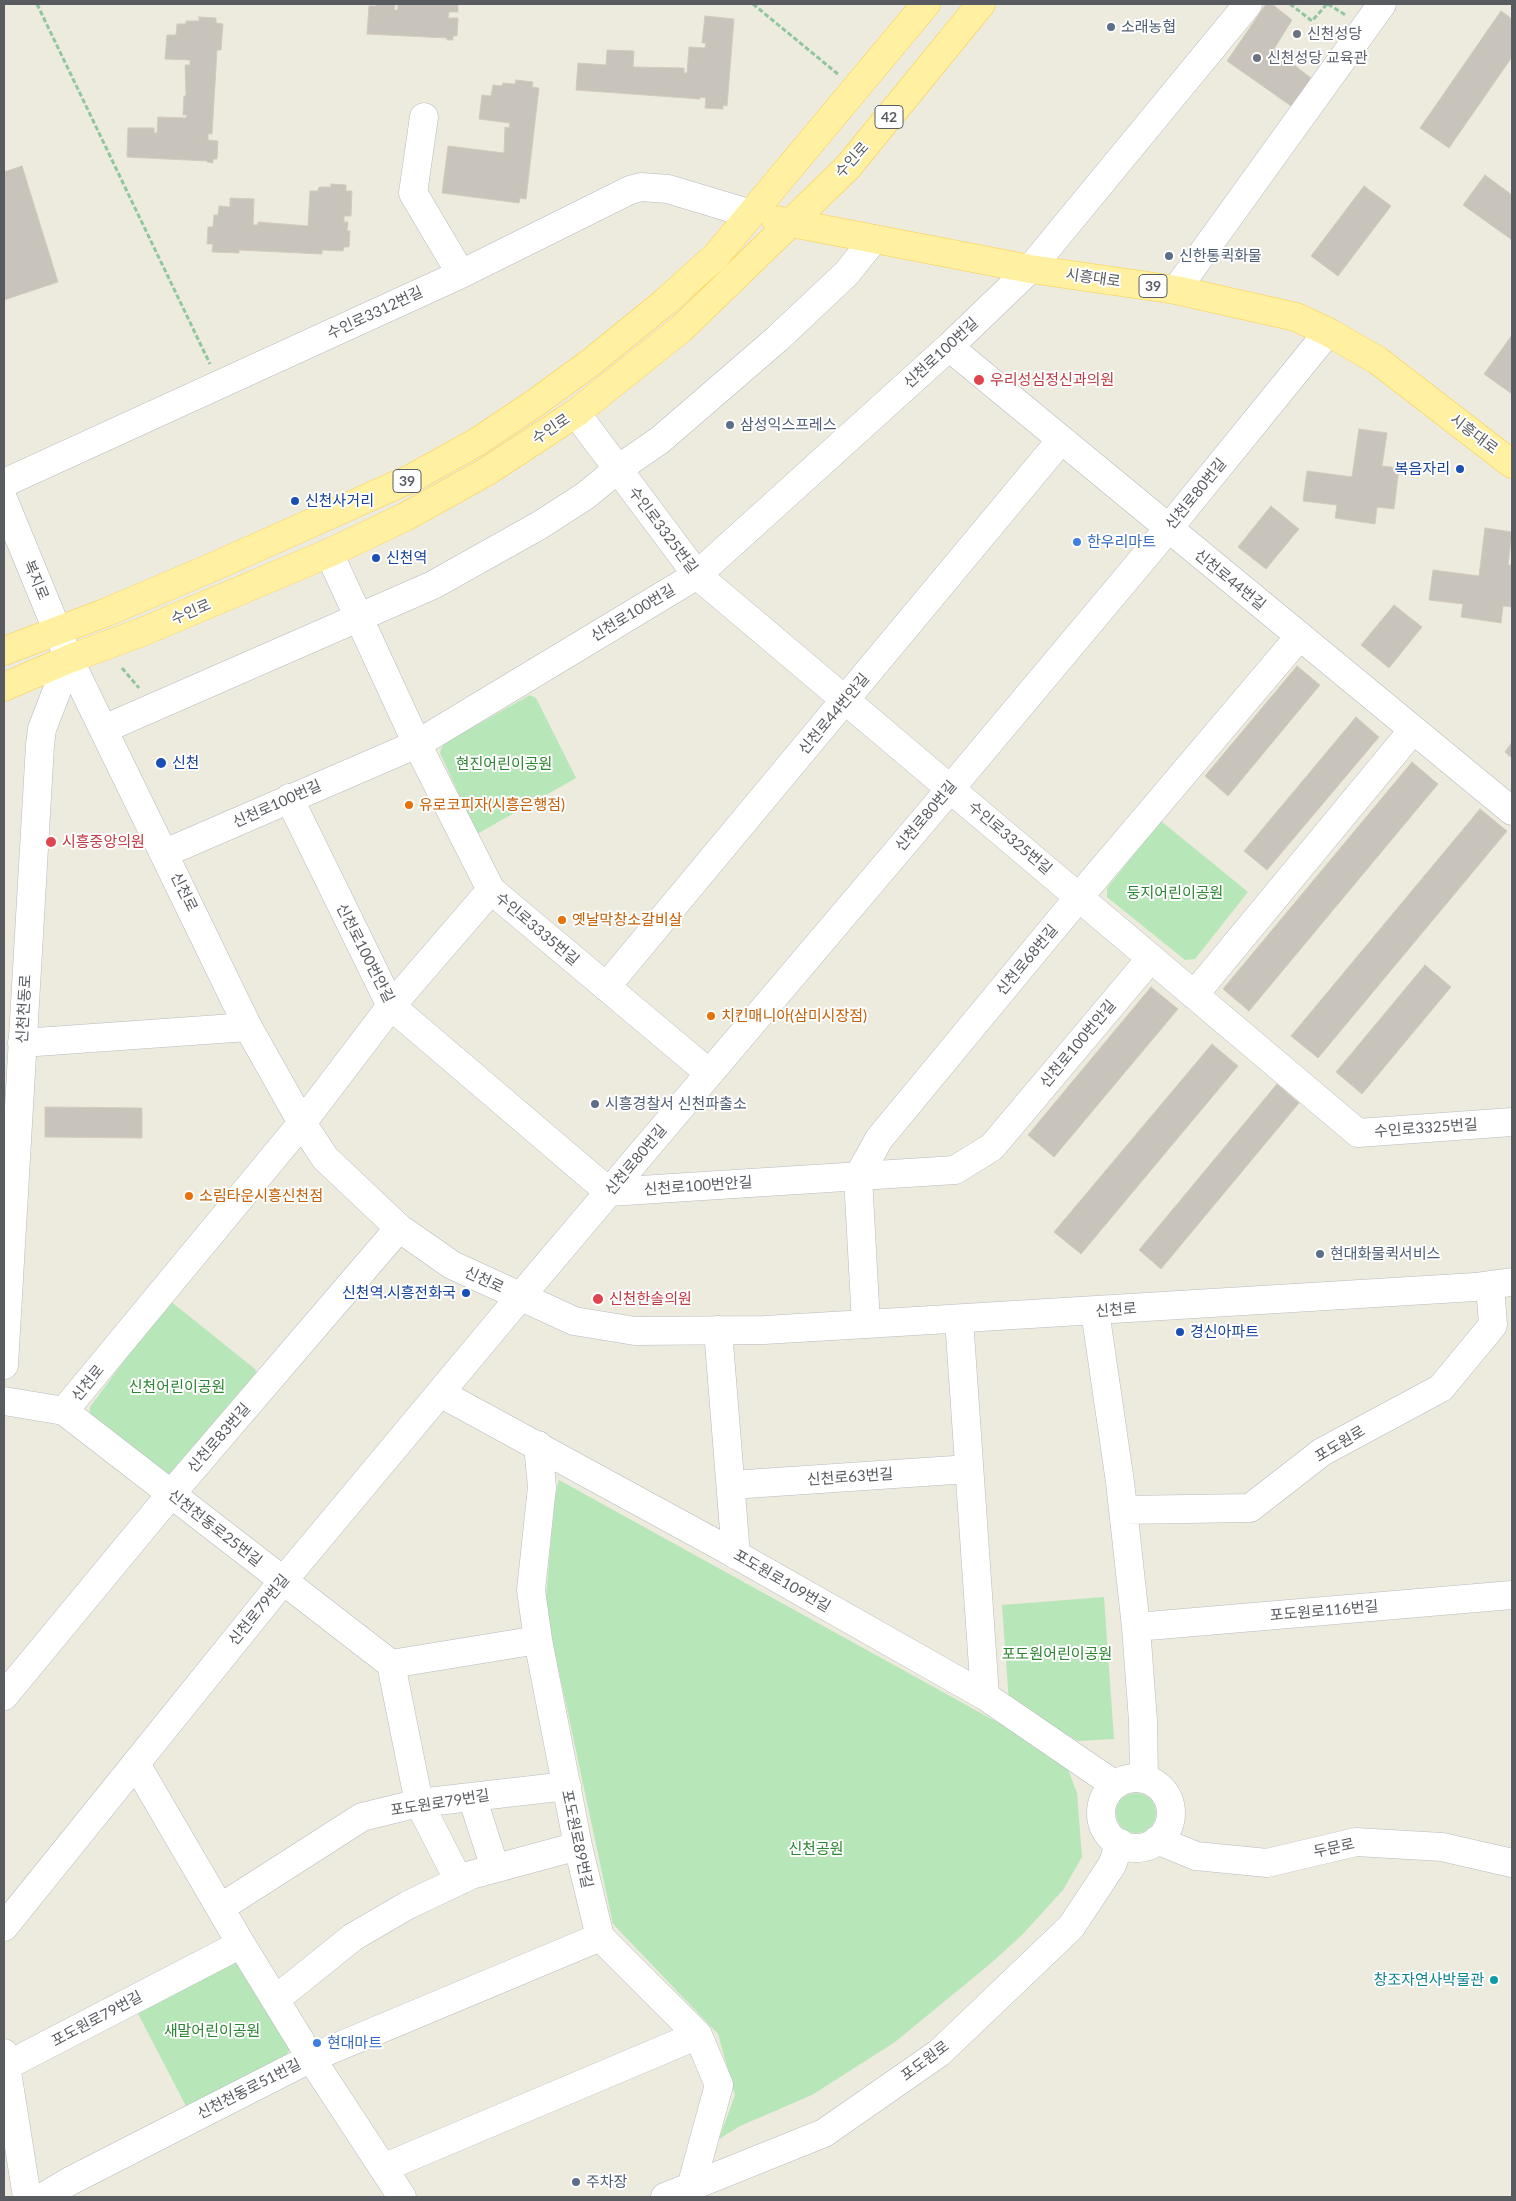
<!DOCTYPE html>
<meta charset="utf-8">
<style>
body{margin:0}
#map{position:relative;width:1516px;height:2201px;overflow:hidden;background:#edeade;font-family:Lato,sans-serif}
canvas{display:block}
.frame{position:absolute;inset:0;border:5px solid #585c61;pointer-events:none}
</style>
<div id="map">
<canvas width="1516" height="2201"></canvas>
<div class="frame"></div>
</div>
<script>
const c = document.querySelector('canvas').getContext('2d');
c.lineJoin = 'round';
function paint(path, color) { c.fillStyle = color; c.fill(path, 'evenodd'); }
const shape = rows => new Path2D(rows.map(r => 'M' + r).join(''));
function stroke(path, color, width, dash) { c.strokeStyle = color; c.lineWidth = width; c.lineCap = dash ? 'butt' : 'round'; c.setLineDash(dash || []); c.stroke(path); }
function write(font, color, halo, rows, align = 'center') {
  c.font = font + ' Lato,"Noto Sans KR",sans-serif'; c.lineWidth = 4; c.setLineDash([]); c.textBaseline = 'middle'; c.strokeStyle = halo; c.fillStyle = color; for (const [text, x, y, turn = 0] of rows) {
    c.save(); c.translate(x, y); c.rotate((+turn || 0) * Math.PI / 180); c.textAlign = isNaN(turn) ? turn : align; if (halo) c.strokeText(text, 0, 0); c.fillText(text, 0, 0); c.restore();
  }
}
const green = shape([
 [530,695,536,698,576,778,477,834,440,753,443,744],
 [1161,821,1248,892,1195,959,1185,960,1107,897,1107,888],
 [169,1300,255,1369,258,1378,166,1481,90,1416,90,1407],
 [559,1480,1064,1759,1077,1793,1082,1857,1063,1890,1022,1935,990,1964,895,2042,812,2095,740,2126,719,2139,735,2095,718,2034,613,1924,551,1634,546,1597,555,1497],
 [1104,1597,1114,1739,1078,1741,1009,1703,1002,1605],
 '1116 1813a20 20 0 1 1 40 0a20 20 0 1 1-40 0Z',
 [235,1953,290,2048,286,2058,188,2110,134,2006]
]);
const building = shape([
 [376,4,395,5,394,10,398,10,398,4,458,4,458,12,449,12,448,18,458,18,457,36,453,36,453,40,447,40,447,38,367,34,369,6,376,6,376,4],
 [1266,4,1272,4,1292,20,1274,49,1312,79,1291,106,1227,61,1266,4],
 [1501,11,1512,19,1512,57,1449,148,1420,128,1501,11],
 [705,16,734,19,727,106,723,105,723,109,705,108,706,98,700,97,700,99,576,90,578,63,606,65,607,50,634,51,633,67,684,68,684,73,687,73,689,47,705,48,706,43,702,43,705,16],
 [199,17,216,18,216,23,223,24,221,50,217,50,212,134,208,134,208,140,218,141,217,159,213,159,213,163,207,162,207,161,127,157,128,128,154,128,154,133,157,133,158,117,186,118,187,115,183,115,184,96,186,96,185,65,190,65,190,60,165,59,167,35,176,35,177,24,186,24,186,21,199,21,199,17],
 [516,80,533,82,532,87,539,88,526,199,520,198,519,203,442,193,448,146,504,153,505,127,509,128,510,123,479,119,482,95,491,96,493,85,502,86,503,83,515,84,516,80],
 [22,166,58,282,4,300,4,172,22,166],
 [1485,175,1512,195,1512,240,1463,205,1485,175],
 [331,184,346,185,346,191,352,191,351,216,344,216,344,222,348,222,347,231,350,231,349,247,344,247,343,251,322,250,322,254,239,250,239,253,212,252,213,244,207,244,208,227,213,227,214,215,218,215,219,206,230,207,230,198,254,199,253,225,258,225,258,222,308,226,310,191,318,191,319,187,331,187,331,184],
 [1364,186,1391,206,1338,276,1311,256,1364,186],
 [1512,335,1512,394,1484,374,1512,335],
 [1359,429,1387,433,1382,466,1399,468,1394,509,1377,507,1375,524,1335,518,1337,505,1303,501,1307,471,1352,477,1359,429],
 [1271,506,1299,529,1266,569,1238,547,1271,506],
 [1485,528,1512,532,1508,565,1512,565,1512,607,1503,606,1501,623,1461,617,1463,604,1429,600,1433,570,1479,576,1485,528],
 [1394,605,1422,627,1389,668,1361,645,1394,605],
 [1297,666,1320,685,1228,796,1205,776,1297,666],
 [1356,717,1379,737,1267,870,1244,851,1356,717],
 [1512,742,1512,758,1505,752,1512,742],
 [1412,762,1438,784,1249,1011,1223,989,1412,762],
 [1480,809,1507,831,1318,1058,1291,1036,1480,809],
 [1425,965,1451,987,1362,1094,1336,1072,1425,965],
 [1151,987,1178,1009,1054,1157,1028,1135,1151,987],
 [1212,1044,1238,1066,1081,1254,1054,1232,1212,1044],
 [1277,1084,1299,1103,1161,1269,1139,1250,1277,1084],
 [45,1107,142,1108,142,1138,45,1137,45,1107]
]);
const path = shape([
 [37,4,210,364],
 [753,4,839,75],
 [1290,4,1312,21,1327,4],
 [1328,4,1347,16],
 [122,668,139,688]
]);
const minor = shape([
 [424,117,413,193,461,274],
 [1176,290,1382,4],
 [949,347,1512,811],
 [576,413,697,575,1358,1133,1512,1122],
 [4,483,461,274,630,190,641,187,668,189,751,214],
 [4,501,69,659,248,1027,302,1123,325,1158,399,1228,452,1265,574,1321,635,1331,764,1330,866,1324,1475,1287,1512,1282],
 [329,553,417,744,491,890,709,1073],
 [104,729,433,585,540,525,585,496,618,469,660,440,777,339,847,273,874,239],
 [289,798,391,1006,609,1192,955,1170,992,1147,1151,958],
 [165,853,417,744,697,575,949,347,1030,269,1248,4],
 [606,987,1061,440],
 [1194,995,1413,730],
 [22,1043,248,1027],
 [1095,1311,1120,1482,1136,1627,1143,1721,1144,1779],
 [959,1319,985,1696],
 [866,1324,858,1177,879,1139,1079,897,1299,637],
 [718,1330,736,1555],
 [4,1365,40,745,42,729,69,659],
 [440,1393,726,1549,985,1696,1115,1785],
 [4,1401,64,1411,391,1664,538,1640],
 [64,1411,302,1123,391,1006,491,890],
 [538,1445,542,1487,531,1590,538,1640,578,1846,600,1937,698,2035,719,2085,691,2187,690,2197],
 [731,1485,969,1469],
 [1123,1510,1250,1508,1322,1452,1441,1388,1493,1325,1490,1285],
 [1136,1627,1512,1595],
 [391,1664,419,1803,459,1881],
 [4,1696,171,1494,399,1228],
 [136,1764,241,1944,311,2058,402,2197],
 '1101 1813a35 35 0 1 1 70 0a35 35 0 1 1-70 0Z',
 [472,1797,495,1868],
 [1157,1840,1196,1856,1267,1863,1356,1842,1442,1847,1512,1863],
 [220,1908,362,1817,419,1803,567,1786],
 [4,1927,283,1581,520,1297,951,788,1168,529,1328,332],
 [276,1999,353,1937,408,1905,471,1875,578,1846],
 [4,2053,27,2197],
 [6,2066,241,1944],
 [383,2168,698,2035],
 [43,2197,70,2181,311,2058,600,1937],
 [665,2197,824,2133,939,2053,1071,1927,1112,1865,1120,1843]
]);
const major = shape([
 [776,220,1030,269,1176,290,1296,317,1328,332,1377,360,1512,464],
 [4,651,107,612,213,567,412,478,477,442,535,403,590,363,665,302,716,256,926,4],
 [4,687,69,659,142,632,329,553,405,517,486,472,576,413,682,328,848,167,981,4]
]);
const markers = [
 [1111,27,5,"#5c6f8a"],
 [1297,34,5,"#6b7280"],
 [1257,58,5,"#6b7280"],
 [1169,256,5,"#5c6f8a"],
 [979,380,6,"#e0444e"],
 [730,425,5,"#5c6f8a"],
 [1460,469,5,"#1a4fb4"],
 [295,501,5,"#1a4fb4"],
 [1077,542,5,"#3f7fe0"],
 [376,558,5,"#1a4fb4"],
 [161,763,6,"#1a4fb4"],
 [409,805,5,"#e8710a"],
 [51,842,6,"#e0444e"],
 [562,920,5,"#e8710a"],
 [711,1016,5,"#e8710a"],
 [595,1104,5,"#5c6f8a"],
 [189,1196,5,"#e8710a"],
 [1320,1254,5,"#5c6f8a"],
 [466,1293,5,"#1a4fb4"],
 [598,1299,6,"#e0444e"],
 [1180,1332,5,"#1a4fb4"],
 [1494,1980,5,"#0f9aa8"],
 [317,2043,5,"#3f7fe0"],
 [576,2182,5,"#5c6f8a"]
];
const shields = [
 [889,117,28],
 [1153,286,28],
 [407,481,28]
];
const shieldNames = [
 ["42",889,117],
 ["39",1153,286],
 ["39",407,481]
];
const serviceNames = [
 ["소래농협",1121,27],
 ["신한통퀵화물",1179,256],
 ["삼성익스프레스",740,425],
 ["시흥경찰서 신천파출소",605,1104],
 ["현대화물퀵서비스",1330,1254],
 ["주차장",586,2182]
];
const worshipNames = [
 ["신천성당",1307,34],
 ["신천성당 교육관",1267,58]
];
const streetNames = [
 ["수인로",852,160,-48],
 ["시흥대로",1093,278,8],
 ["수인로3312번길",375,313,-25],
 ["신천로100번길",941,353,-43],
 ["수인로",551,429,-34],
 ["시흥대로",1474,434,37],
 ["신천로80번길",1196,494,-51],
 ["수인로3325번길",663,530,53],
 ["복지로",36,580,67],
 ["신천로44번길",1230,580,39],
 ["수인로",191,612,-23],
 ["신천로100번길",633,613,-31],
 ["신천로44번안길",834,714,-50],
 ["신천로100번길",277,804,-24],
 ["신천로80번길",926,816,-50],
 ["수인로3325번길",1010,838,40],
 ["신천로",184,892,64],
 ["수인로3335번길",537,929,40],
 ["신천로100번안길",365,953,63],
 ["신천로68번길",1027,960,-50],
 ["신천천동로",24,1009,-87],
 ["신천로100번안길",1078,1044,-50],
 ["수인로3325번길",1426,1128,-4],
 ["신천로80번길",636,1160,-50],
 ["신천로100번안길",698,1186,-4],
 ["신천로",484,1280,25],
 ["신천로",1116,1310,-4],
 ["신천로",88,1383,-51],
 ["신천로83번길",219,1438,-49],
 ["포도원로",1340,1444,-31],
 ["신천로63번길",850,1477,-4],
 ["신천천동로25번길",215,1528,38],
 ["포도원로109번길",782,1581,30],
 ["신천로79번길",259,1610,-51],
 ["포도원로116번길",1324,1611,-5],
 ["포도원로79번길",440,1803,-9],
 ["포도원로89번길",577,1839,78],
 ["두문로",1334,1848,-12],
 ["포도원로79번길",97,2019,-28],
 ["포도원로",925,2061,-37],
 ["신천천동로51번길",249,2089,-27]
];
const healthNames = [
 ["우리성심정신과의원",990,380],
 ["시흥중앙의원",62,842],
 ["신천한솔의원",609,1299]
];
const transitNames = [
 ["복음자리",1450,469,"right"],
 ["신천사거리",305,501],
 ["신천역",386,558],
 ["신천",172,763],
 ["신천역.시흥전화국",456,1293,"right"],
 ["경신아파트",1190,1332]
];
const shopNames = [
 ["한우리마트",1087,542],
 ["현대마트",327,2043]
];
const parkNames = [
 ["현진어린이공원",504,764],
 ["둥지어린이공원",1175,893],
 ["신천어린이공원",177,1387],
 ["포도원어린이공원",1057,1654],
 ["신천공원",816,1849],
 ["새말어린이공원",212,2031]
];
const foodNames = [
 ["유로코피자(시흥은행점)",419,805],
 ["옛날막창소갈비살",572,920],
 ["치킨매니아(삼미시장점)",721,1016],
 ["소림타운시흥신천점",199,1196]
];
const cultureNames = [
 ["창조자연사박물관",1484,1980]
];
paint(green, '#b7e7b8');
paint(building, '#c8c4bb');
stroke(building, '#d2cbbc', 1);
stroke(minor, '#b7babf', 29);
stroke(major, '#fece45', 29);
stroke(path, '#8fc79f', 3, [5, 2.5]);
stroke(minor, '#fff', 28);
stroke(major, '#fff1a1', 28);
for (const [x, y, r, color] of markers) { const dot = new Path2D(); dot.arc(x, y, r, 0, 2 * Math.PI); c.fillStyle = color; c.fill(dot); stroke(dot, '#fff', 2); }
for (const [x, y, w] of shields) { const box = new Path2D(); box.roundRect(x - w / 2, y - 11.5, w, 23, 4); c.fillStyle = '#fff'; c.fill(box); stroke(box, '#585c61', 1); }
write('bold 14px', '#585c61', null, shieldNames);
write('15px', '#4e5e75', '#fff', serviceNames, 'left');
write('15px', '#5b616d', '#fff', worshipNames, 'left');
write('15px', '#585c61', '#fff', streetNames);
write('15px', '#be3a42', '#fff', healthNames, 'left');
write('15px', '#164399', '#fff', transitNames, 'left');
write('15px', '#366cbe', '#fff', shopNames, 'left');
write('15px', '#2c8531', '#fff', parkNames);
write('15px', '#c56008', '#fff', foodNames, 'left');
write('15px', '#0d838f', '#fff', cultureNames, 'right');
</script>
